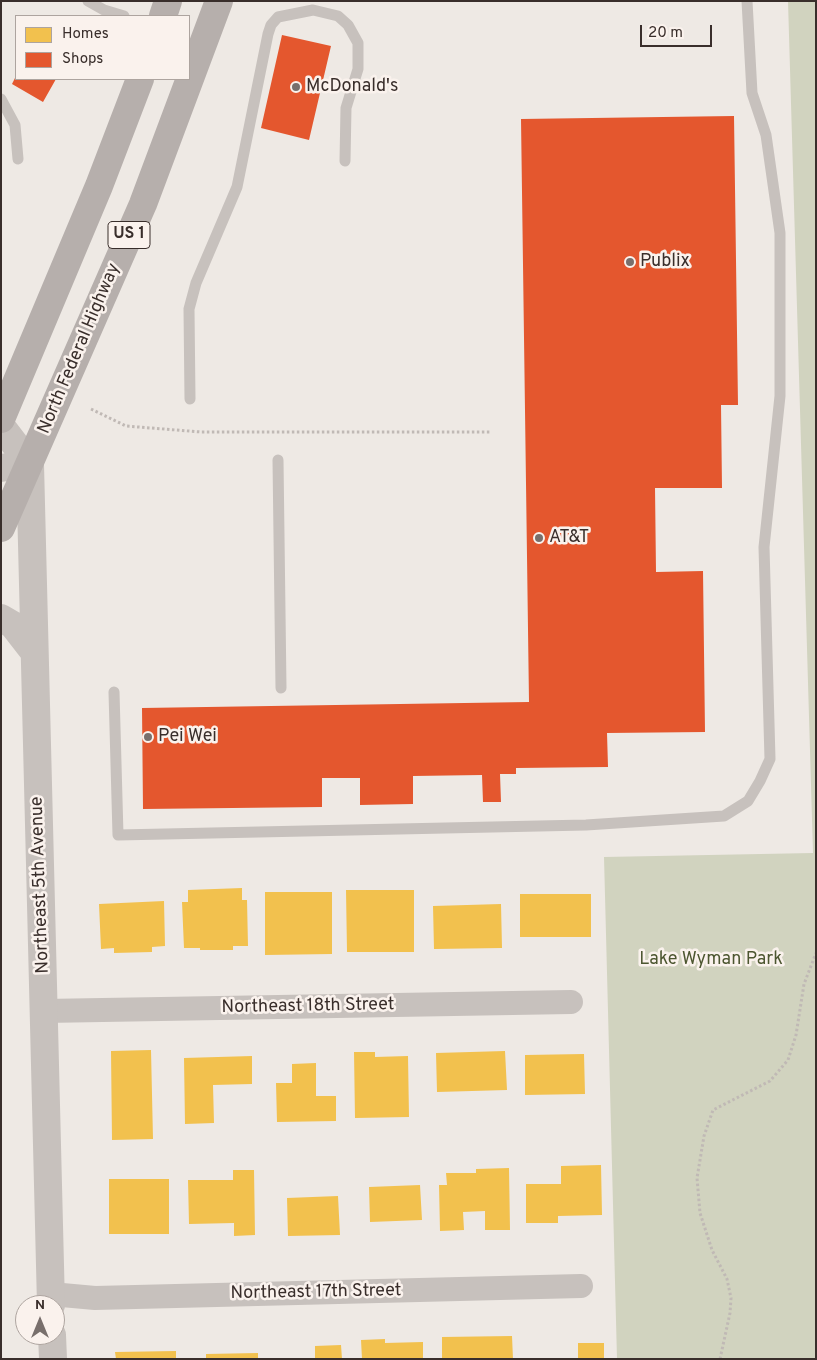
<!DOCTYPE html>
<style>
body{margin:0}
#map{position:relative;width:817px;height:1360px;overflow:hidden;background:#eee9e4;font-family:Overpass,sans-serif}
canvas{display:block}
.frame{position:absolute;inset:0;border:2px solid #392e2b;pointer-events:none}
.legend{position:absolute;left:15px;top:15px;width:175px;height:65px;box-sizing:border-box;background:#faf2ed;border:1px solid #ada49f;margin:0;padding:6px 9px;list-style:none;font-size:15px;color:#392e2b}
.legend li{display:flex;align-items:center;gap:10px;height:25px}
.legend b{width:25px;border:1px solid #ada49f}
.north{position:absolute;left:15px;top:1295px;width:50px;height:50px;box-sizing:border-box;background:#faf2ed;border:1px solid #ada49f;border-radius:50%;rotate:0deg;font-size:14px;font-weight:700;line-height:20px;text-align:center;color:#392e2b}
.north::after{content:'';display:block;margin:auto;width:18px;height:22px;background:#786f6c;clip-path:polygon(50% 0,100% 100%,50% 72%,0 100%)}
.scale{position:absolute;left:640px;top:25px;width:72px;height:22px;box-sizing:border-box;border:2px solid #392e2b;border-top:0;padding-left:6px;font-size:15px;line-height:18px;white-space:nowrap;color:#392e2b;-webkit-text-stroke:4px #faf2ed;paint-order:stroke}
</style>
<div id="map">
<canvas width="817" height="1360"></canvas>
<div class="frame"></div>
<ul class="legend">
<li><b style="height:14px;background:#f2c14e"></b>Homes</li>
<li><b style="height:14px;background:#e4572e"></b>Shops</li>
</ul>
<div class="north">N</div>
<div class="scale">20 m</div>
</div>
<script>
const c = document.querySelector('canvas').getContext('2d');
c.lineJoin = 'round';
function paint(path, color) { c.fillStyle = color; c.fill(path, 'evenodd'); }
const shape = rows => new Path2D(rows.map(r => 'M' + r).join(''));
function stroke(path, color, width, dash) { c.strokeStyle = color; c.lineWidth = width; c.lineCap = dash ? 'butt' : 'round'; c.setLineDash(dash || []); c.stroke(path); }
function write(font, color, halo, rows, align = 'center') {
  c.font = font + ' Overpass,sans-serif'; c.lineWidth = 5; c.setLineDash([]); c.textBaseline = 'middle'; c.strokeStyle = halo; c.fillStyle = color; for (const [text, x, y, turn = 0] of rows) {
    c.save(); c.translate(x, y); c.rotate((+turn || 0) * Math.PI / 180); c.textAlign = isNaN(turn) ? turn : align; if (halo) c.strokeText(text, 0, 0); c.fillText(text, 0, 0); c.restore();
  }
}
const green = shape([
 [788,1,816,1,816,1359,617,1359,604,857,813,853]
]);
const homes = shape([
 [242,888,242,900,247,900,248,946,233,946,233,950,200,950,200,948,184,948,182,902,188,902,188,890],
 [346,890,414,890,414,952,347,952],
 [265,892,332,892,332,954,265,955],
 [520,894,591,894,591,937,520,937],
 [164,901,165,946,152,947,152,952,114,953,114,948,101,949,99,904],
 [501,904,502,948,434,949,433,906],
 [151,1050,153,1139,112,1140,111,1051],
 [505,1051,507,1090,437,1092,436,1053],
 [354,1052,375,1052,375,1057,408,1056,409,1117,355,1118],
 [584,1054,585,1094,525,1095,525,1055],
 [252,1056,252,1084,213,1085,214,1123,185,1124,184,1058],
 [316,1063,316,1096,336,1096,336,1121,277,1122,276,1083,292,1083,292,1064],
 [601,1165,602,1215,558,1216,558,1223,526,1223,526,1184,561,1184,561,1166],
 [509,1168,510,1230,485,1230,485,1211,463,1212,464,1230,440,1231,439,1185,447,1185,446,1173,476,1173,476,1169],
 [233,1170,254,1170,255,1235,234,1236,234,1223,189,1224,188,1180,233,1180],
 [109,1179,169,1179,169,1234,109,1234],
 [420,1185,422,1220,370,1222,369,1187],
 [338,1196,340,1235,288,1236,287,1198],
 [512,1336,513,1359,442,1359,442,1337],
 [385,1339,385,1343,423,1342,423,1359,362,1359,361,1340],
 [578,1343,604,1343,604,1359,578,1359],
 [341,1345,342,1359,315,1359,315,1346],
 [176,1351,176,1359,116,1359,115,1352],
 [258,1353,258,1359,206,1359,206,1354]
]);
const shops = shape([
 [282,35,331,46,309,140,261,128],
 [16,76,16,79,56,79,43,102,12,84],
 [734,116,738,405,721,405,722,488,655,488,656,572,703,571,705,732,607,733,608,767,516,768,516,774,500,774,501,802,483,802,482,775,413,776,413,804,360,805,360,778,322,778,322,807,143,809,142,708,529,702,521,119]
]);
const path = shape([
 [91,409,126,426,201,432,491,432],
 [720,1359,730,1313,731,1298,727,1279,712,1250,700,1213,697,1178,704,1136,713,1110,770,1081,788,1060,796,1035,804,984,816,953]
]);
const service = shape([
 [88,1,104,10,124,16],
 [1,99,15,125,18,159],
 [190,399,189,309,196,283,237,187,268,34,271,25,278,17,313,10,338,16,348,25,358,43,358,69,346,108,345,161],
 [278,460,281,688],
 [114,692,118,835,586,825,724,816,748,801,760,781,770,759,764,547,780,396,780,233,766,135,752,93,747,1]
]);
const minor = shape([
 [44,1011,571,1002],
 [51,1294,95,1298,581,1286]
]);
const tertiary = shape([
 [1,426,30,464],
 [30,464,51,1305],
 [1,468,30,464],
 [1,618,13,625,34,652],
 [52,1335,53,1359]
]);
const primary = shape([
 [163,16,168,1],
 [1,419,99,186,140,79],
 [1,528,143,204,219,1]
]);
const markers = [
 [296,87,5,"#786f6c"],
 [630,262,5,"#786f6c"],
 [539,538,5,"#786f6c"],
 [148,737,5,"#786f6c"]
];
const shields = [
 [129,235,42]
];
const shieldNames = [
 ["US 1",129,235]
];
const poiNames = [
 ["McDonald's",306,87],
 ["Publix",640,262],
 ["AT&T",549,538],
 ["Pei Wei",158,737]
];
const streetNames = [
 ["North Federal Highway",80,349,-67],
 ["Northeast 5th Avenue",41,885,-92],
 ["Northeast 18th Street",308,1007,-1],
 ["Northeast 17th Street",316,1293,-1]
];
const parkNames = [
 ["Lake Wyman Park",711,960]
];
paint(green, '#d1d3bf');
paint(homes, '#f2c14e');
paint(shops, '#e4572e');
stroke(path, '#c0b9b5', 3, [2.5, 2.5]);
stroke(service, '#c7c1bd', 11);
stroke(minor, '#c7c1bd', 24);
stroke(tertiary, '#c7c1bd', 28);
stroke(primary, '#b6afac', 28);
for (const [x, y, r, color] of markers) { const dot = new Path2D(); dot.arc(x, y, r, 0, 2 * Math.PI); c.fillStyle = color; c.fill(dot); stroke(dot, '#faf2ed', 2); }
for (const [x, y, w] of shields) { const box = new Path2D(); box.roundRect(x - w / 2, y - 13.5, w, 27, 4); c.fillStyle = '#faf2ed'; c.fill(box); stroke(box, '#392e2b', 1); }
write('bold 16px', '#392e2b', null, shieldNames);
write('18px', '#392e2b', '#faf2ed', poiNames, 'left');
write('18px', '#392e2b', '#faf2ed', streetNames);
write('18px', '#4c5630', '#faf2ed', parkNames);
</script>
